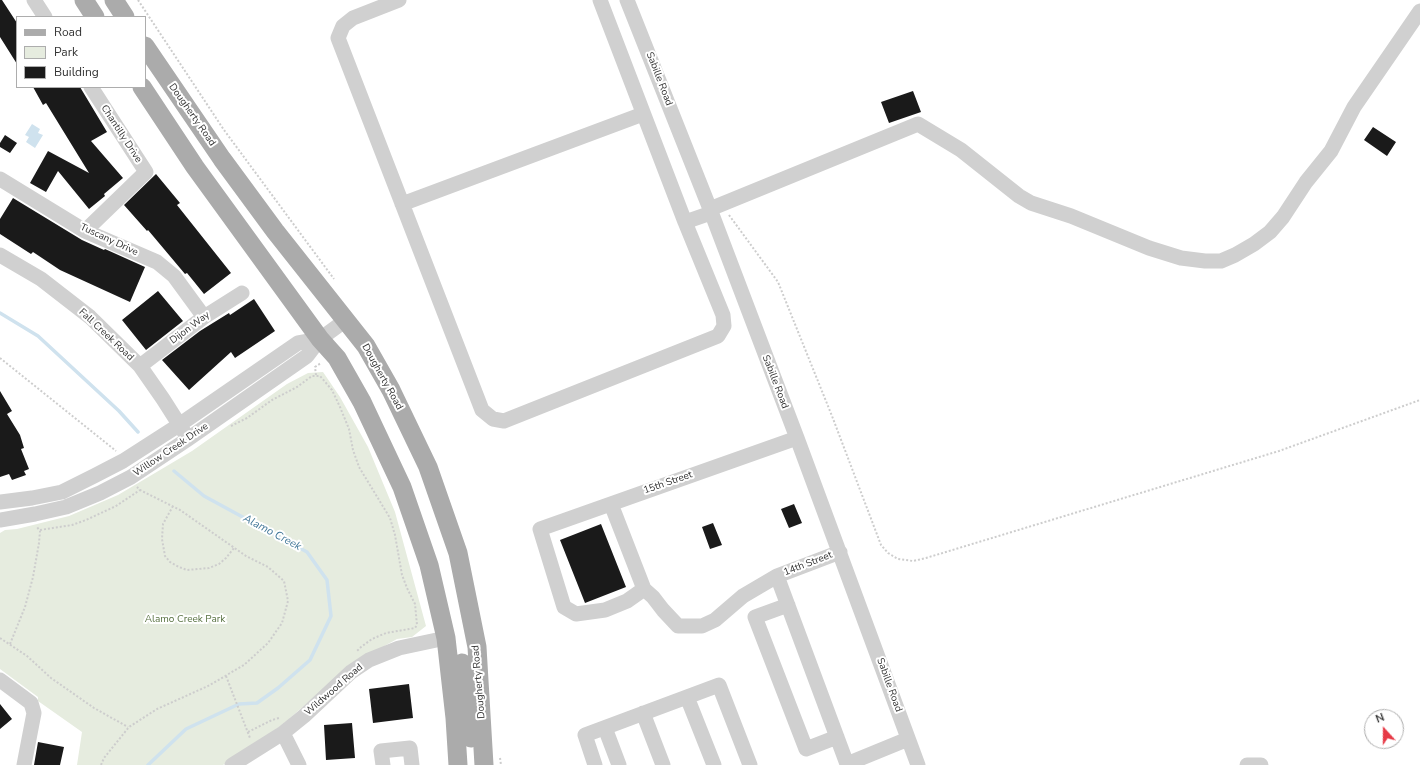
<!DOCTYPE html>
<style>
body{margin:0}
#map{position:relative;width:1420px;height:765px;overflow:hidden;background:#fff;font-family:"Nunito Sans",sans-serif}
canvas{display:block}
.legend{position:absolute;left:16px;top:16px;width:130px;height:72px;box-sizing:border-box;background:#fff;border:1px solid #adadad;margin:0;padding:5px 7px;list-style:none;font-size:12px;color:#333}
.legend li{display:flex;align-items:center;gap:8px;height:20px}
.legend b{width:20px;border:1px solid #adadad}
.north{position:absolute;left:1364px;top:709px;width:40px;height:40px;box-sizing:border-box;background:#fff;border:1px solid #adadad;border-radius:50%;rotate:339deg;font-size:11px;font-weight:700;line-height:16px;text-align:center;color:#333}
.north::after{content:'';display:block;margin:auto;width:14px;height:18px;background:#e63946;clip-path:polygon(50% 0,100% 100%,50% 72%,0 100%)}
</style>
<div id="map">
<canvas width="1420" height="765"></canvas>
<ul class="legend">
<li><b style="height:5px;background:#ababab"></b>Road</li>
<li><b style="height:11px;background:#e6ecdf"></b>Park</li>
<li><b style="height:11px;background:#1a1a1a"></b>Building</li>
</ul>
<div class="north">N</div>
</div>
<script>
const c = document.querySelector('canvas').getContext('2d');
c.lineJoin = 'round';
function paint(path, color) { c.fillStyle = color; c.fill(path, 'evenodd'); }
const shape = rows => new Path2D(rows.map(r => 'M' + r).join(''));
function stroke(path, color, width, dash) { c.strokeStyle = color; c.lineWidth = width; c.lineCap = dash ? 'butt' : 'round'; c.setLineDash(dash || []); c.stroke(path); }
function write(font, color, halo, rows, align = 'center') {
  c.font = font + ' "Nunito Sans",sans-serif'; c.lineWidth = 4; c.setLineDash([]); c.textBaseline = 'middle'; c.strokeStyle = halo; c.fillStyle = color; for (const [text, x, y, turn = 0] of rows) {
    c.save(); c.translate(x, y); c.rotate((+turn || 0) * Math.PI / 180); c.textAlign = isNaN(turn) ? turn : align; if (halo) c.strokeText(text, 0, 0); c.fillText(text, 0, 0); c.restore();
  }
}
const green = shape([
 [323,372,340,397,368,447,395,512,426,626,412,637,397,639,352,664,282,725,223,765,77,765,82,732,38,701,38,697,0,669,0,533,5,530,17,529,69,516,118,495,192,451,287,384,308,373]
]);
const water = shape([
 [32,124,40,129,38,133,43,135,35,148,26,142,29,137,25,135]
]);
const stream = shape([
 [0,313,38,336,119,411,138,432],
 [148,765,186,729,239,704,257,703,278,688,310,660,331,616,327,580,307,552,204,496,174,471]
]);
const building = shape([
 [0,0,2,0,17,23,17,64,0,37],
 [33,87,80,87,107,132,91,141,123,178,104,194,105,196,89,209,58,171,46,192,30,183,48,151,89,173,46,103,43,105],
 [913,91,921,112,889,123,881,102],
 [1373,127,1396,142,1387,156,1364,140],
 [5,135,17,143,10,153,0,147,0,143],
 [156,174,180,203,177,205,231,273,204,294,187,273,185,274,148,230,147,231,124,205],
 [13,198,82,240,104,250,105,249,145,267,130,302,60,270,33,252,31,254,0,234,0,219],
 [158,291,183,321,146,350,122,320],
 [254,299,275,331,235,358,231,352,189,390,162,360,200,331,229,313,230,315],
 [0,391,12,411,7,414,20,435,24,448,21,449,29,469,24,471,26,475,12,480,9,474,0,477],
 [794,504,802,523,789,528,781,509],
 [713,523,722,545,710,549,702,527],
 [601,524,626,587,585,603,560,540],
 [409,684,413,718,373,723,369,689],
 [0,704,12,719,0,729],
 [352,723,355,758,326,760,324,725],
 [38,742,64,747,60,765,34,765]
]);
const path = shape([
 [138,0,224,130,334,279],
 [729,215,778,282,832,416,881,545,888,553,898,559,913,561,926,558,1279,451,1420,400],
 [0,358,116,451],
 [316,375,315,367,321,363],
 [231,426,247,418,272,400,297,387,312,376,320,376,332,390,340,407,349,429,353,450,359,467,390,518,395,535,402,575,407,588,415,604,417,625,415,628,386,633,372,639,361,647,356,652],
 [173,506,163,524,162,539,165,556,170,562,179,567,187,570,209,568,219,564,226,558,234,548],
 [40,530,72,525,86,520,116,506,140,490],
 [0,638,27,656,51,678,94,708,128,727],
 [10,644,25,607,33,577,39,543,40,531,37,527],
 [226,676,250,738],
 [248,732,272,720,279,718],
 [500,758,501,765],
 [101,765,104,758,129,727,157,709,208,686,244,665,268,643,282,623,288,601,284,581,268,567,246,556,180,510,140,490,137,487]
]);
const minor = shape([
 [34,0,45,17],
 [399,0,353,18,343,26,338,38,482,410,493,419,504,421,718,336,724,326,723,315,685,222,600,0],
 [627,0,710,209,797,438,918,765],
 [0,179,85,231,157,262,174,276,204,317],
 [402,204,643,114],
 [710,209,918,124,961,150,1019,196,1031,203,1071,216,1149,248,1181,258,1205,261,1221,261,1235,255,1254,244,1270,232,1283,217,1306,182,1331,151,1354,107,1420,11],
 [685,222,711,213],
 [85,231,146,172,91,87],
 [0,255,41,279,90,317,140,366,163,399,184,432],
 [140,366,204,317,242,293],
 [0,502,32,498,62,492,94,476,123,461,179,425,298,343,320,339],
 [611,504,644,589,653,597,663,610,678,626,702,626,715,620,743,596,777,576,840,552],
 [0,520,35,514,66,507,100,493,131,477,188,439,307,356,320,339,346,320],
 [777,576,847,764,908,739],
 [644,589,627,601,605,610,576,614,564,607,540,529,797,438],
 [788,605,755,617,806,749,837,737],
 [0,680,31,703,34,713,24,765],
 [687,697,714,765],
 [643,713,663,765],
 [605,728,619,765],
 [283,733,299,765],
 [232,765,283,733,304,716,351,672,369,660,399,648,446,638],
 [383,765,381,751,410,748,412,765],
 [595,765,585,735,719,685,750,765],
 [1247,765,1261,765]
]);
const major = shape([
 [84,0,95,17],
 [114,0,125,17],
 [145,46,222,159,275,231,366,346,391,390,428,467,458,553,477,647,484,765],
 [142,87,195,167,320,339,337,358,362,402,402,487,429,565,446,638,455,718,458,765],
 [462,663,471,738]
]);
const streetNames = [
 ["Sabille Road",659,79,69],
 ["Dougherty Road",192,115,55],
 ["Chantilly Drive",121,134,57],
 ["Tuscany Drive",109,240,25],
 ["Dijon Way",190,328,-37],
 ["Fall Creek Road",106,335,43],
 ["Dougherty Road",382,377,61],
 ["Sabille Road",775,382,69],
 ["Willow Creek Drive",171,450,-34],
 ["15th Street",668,483,-19],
 ["14th Street",808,564,-21],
 ["Dougherty Road",479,682,-95],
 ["Sabille Road",889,685,70],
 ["Wildwood Road",334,690,-41]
];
const parkNames = [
 ["Alamo Creek Park",185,620]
];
const waterNames = [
 ["Alamo Creek",272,533,28]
];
paint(green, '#e6ecdf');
paint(water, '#cfe2ee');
stroke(stream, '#cfe2ee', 3.5);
paint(building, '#1a1a1a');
stroke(path, '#cdcdcd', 2, [2, 2]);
stroke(minor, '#d0d0d0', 15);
stroke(major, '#ababab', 19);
write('10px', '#333', '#fff', streetNames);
write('10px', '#56703f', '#fff', parkNames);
write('italic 11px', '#3f7597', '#fff', waterNames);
</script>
